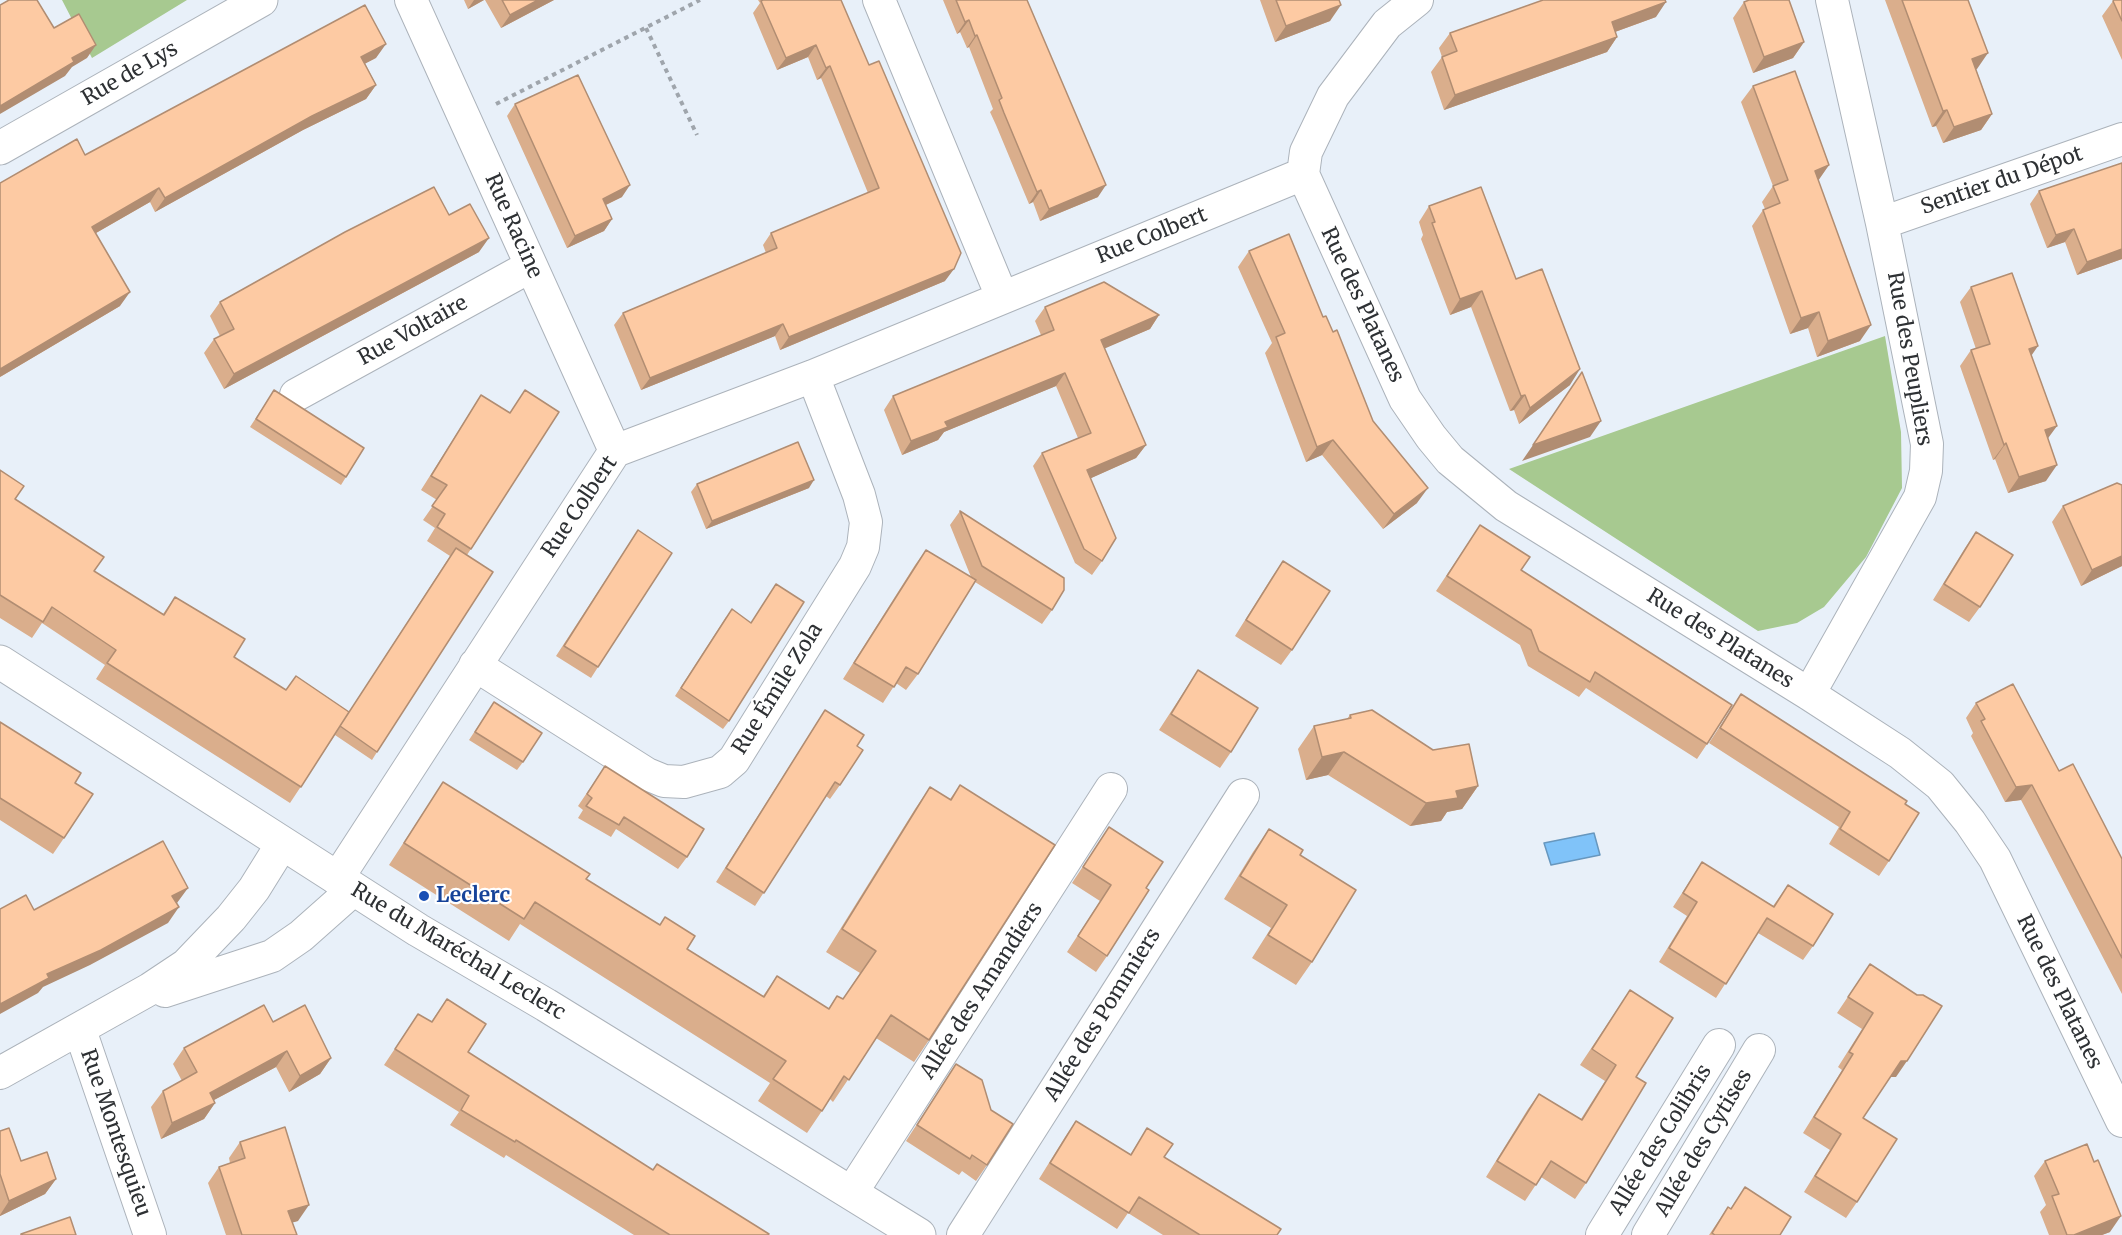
<!DOCTYPE html>
<meta charset="utf-8">
<style>
body{margin:0}
canvas{display:block;background:#e8f0f9}
</style>
<canvas width="2122" height="1235"></canvas>
<script>
const c = document.querySelector('canvas').getContext('2d');
c.lineJoin = 'round';
function paint(path, color) { c.fillStyle = color; c.fill(path, 'evenodd'); }
const shape = rows => new Path2D(rows.map(r => 'M' + r).join(''));
function stroke(path, color, width, dash) { c.strokeStyle = color; c.lineWidth = width; c.lineCap = dash ? 'butt' : 'round'; c.setLineDash(dash || []); c.stroke(path); }
function write(font, color, halo, rows, align = 'center') {
  c.font = font + ' Merriweather,serif'; c.lineWidth = 4.5; c.setLineDash([]); c.textBaseline = 'middle'; c.strokeStyle = halo; c.fillStyle = color; for (const [text, x, y, turn = 0] of rows) {
    c.save(); c.translate(x, y); c.rotate((+turn || 0) * Math.PI / 180); c.textAlign = isNaN(turn) ? turn : align; if (halo) c.strokeText(text, 0, 0); c.fillText(text, 0, 0); c.restore();
  }
}
const green = shape([
 [62,0,187,0,92,58],
 [1885,336,1901,432,1902,488,1866,557,1824,607,1797,623,1758,631,1509,469]
]);
const water = shape([
 [1594,833,1600,855,1551,865,1544,843,1594,833]
]);
const path = shape([
 [646,28,697,135],
 [496,104,700,0]
]);
const street = shape([
 [411,0,615,451],
 [879,0,1002,297],
 [1303,174,1405,399,1431,437,1450,460,1506,506,1809,694,1900,753,1940,785,1970,822,1995,859,2122,1121],
 [1303,174,1306,152,1333,96,1387,24,1417,0],
 [1882,223,2122,139],
 [296,395,531,266],
 [475,665,647,774,664,781,684,782,720,772,734,760,855,566,863,547,866,522,859,495,813,376],
 [1809,694,1920,497,1926,471,1927,444,1882,223,1832,0],
 [337,879,615,451,813,376,1303,174],
 [165,991,272,956,301,936,354,889],
 [80,1030,150,1235],
 [0,1073,150,989,186,965,231,918,254,889,282,844],
 [852,1192,1111,789],
 [963,1235,1243,795],
 [1602,1235,1719,1045],
 [1648,1235,1759,1050]
]);
const secondary = shape([
 [0,148,261,0],
 [0,662,418,930,546,1005,919,1235]
]);
const wall = shape([
 [464,0,484,0,468,9],
 [485,0,554,0,501,28],
 [758,0,841,0,945,281,780,350,775,336,641,390,614,325,623,313,766,253,763,245,771,233,868,193,821,78,817,80,808,57,777,70,753,13,760,3],
 [943,0,1027,0,1098,197,1040,221,1033,202,1029,204,996,125,990,112,993,109,969,47,967,48,960,32,957,34],
 [1260,0,1339,0,1330,21,1275,42],
 [1885,0,1968,0,1976,69,1992,114,1981,130,1943,143,1936,126,1932,127],
 [2122,0,2122,60,2102,16,2113,1],
 [1744,2,1804,42,1793,58,1753,73,1733,18],
 [1656,17,1615,32,1617,37,1607,52,1444,110,1431,72,1442,57,1439,48,1450,33],
 [376,58,365,63,376,85,366,99,303,130,155,212,150,202,96,233,120,306,0,377,85,155],
 [1753,86,1829,165,1818,180,1860,341,1817,357,1808,328,1790,334,1752,226,1763,210,1765,209,1762,202,1773,186,1741,102],
 [515,104,622,197,606,205,612,219,604,231,567,248,507,116],
 [2122,163,2122,259,2077,275,2065,242,2047,248,2030,204,2039,191],
 [1429,206,1516,279,1570,385,1519,424,1514,410,1510,411,1471,307,1450,315,1421,239,1423,235,1419,222],
 [449,215,479,252,224,389,204,353,214,339,220,336,210,316,220,302],
 [1249,251,1323,317,1373,421,1417,503,1383,529,1322,455,1306,462,1265,353,1272,343,1238,267],
 [1971,287,2031,356,2048,439,2046,481,2008,493,1995,459,1993,460,1960,366,1971,350,1976,349,1960,302],
 [1045,307,1159,315,1150,329,1104,348,1146,445,1136,458,1091,478,1102,561,1092,575,1075,563,1033,466,1042,453,1078,438,1056,386,944,432,938,440,902,455,884,410,893,396,1041,335,1035,321],
 [525,390,559,412,467,555,377,752,372,760,335,735,290,803,96,679,105,665,42,623,32,638,0,618,0,470,15,499,94,571,163,614,175,597,234,657,286,690,296,676,349,712,450,556,427,541,435,528,423,520,437,500,421,490,481,395,510,413],
 [269,398,346,477,341,485,250,427],
 [697,484,809,488,706,529,691,492],
 [2063,506,2122,566,2081,586,2052,522],
 [960,511,1052,610,1042,624,975,582,918,674,906,690,896,683,883,703,843,679,915,565,926,550,971,577,950,525],
 [1480,525,1521,570,1707,744,1697,759,1586,688,1579,697,1528,666,1520,645,1436,591],
 [638,530,598,667,591,678,556,656],
 [1976,532,1980,607,1969,622,1933,600,1965,548],
 [1283,561,1292,650,1281,665,1235,636,1272,577],
 [776,584,729,721,723,729,675,696,726,617,751,623],
 [1198,670,1231,752,1220,768,1159,730],
 [1741,694,1905,804,1889,861,1879,876,1829,844,1839,827,1709,743],
 [494,702,523,762,517,770,469,740],
 [1976,703,2059,771,2122,859,2122,994,2021,800,2005,802,1971,736,1973,733,1966,718],
 [825,710,857,746,840,785,830,799,826,796,755,906,716,882,816,724],
 [1350,715,1478,786,1462,809,1447,812,1441,821,1410,826,1328,775,1306,780,1298,749,1314,726,1347,719],
 [0,722,75,783,64,838,53,854,0,820],
 [605,766,687,857,678,869,616,829,611,837,578,818,583,810,578,806],
 [443,782,687,949,763,996,777,976,828,1009,837,996,843,999,860,973,826,952,915,809,930,787,950,799,960,785,929,1040,914,1062,876,1038,833,1102,830,1099,807,1133,758,1101,770,1083,520,924,509,941,389,865],
 [1109,827,1146,888,1107,956,1096,972,1067,952,1100,901,1072,883],
 [1269,829,1300,855,1312,962,1296,985,1252,958,1271,928,1224,899,1253,852],
 [1702,862,1773,906,1788,885,1813,946,1803,960,1758,933,1716,998,1659,962,1687,916,1673,907],
 [1870,964,1896,1077,1890,1077,1863,1118,1857,1202,1846,1218,1804,1192,1830,1150,1803,1133,1842,1070,1838,1067,1862,1029,1837,1013],
 [1630,990,1636,1077,1586,1183,1575,1199,1541,1177,1525,1201,1486,1177,1528,1109,1539,1094,1581,1119,1605,1081,1580,1065],
 [447,999,468,1052,653,1170,768,1235,634,1235,506,1155,504,1158,450,1125,459,1112,384,1065,418,1014,431,1022],
 [273,1022,331,1058,320,1074,289,1092,276,1067,214,1100,215,1103,204,1119,161,1139,151,1107,163,1091,182,1081,173,1064,184,1048],
 [956,1064,991,1110,987,1165,976,1181,962,1171,959,1175,906,1141],
 [1076,1121,1130,1155,1147,1128,1164,1157,1277,1235,1163,1235,1128,1213,1117,1229,1039,1179,1065,1137],
 [0,1131,21,1161,56,1179,45,1194,0,1216],
 [240,1142,298,1221,292,1222,297,1235,226,1235,208,1183,219,1167,230,1163,229,1158],
 [2045,1161,2110,1232,2102,1235,2049,1235,2040,1212,2046,1205,2034,1176],
 [1745,1187,1780,1235,1709,1235,1728,1207,1731,1208]
]);
const shadedWall = shape([
 [474,0,484,0,468,9],
 [538,0,554,0,501,28,510,15],
 [1666,2,1656,17,1601,37,1612,22],
 [1341,5,1330,21,1275,42,1286,26],
 [969,20,960,32,957,34,965,22],
 [977,35,969,47,967,48,975,36],
 [1617,37,1607,52,1444,110,1455,95],
 [1804,42,1793,58,1753,73,1764,57],
 [386,44,376,58,351,71,361,57],
 [96,45,87,58,72,67,65,76,0,114,0,106,72,58],
 [816,45,808,57,777,70,786,58],
 [1988,53,1977,69,1961,75,1972,59],
 [830,66,821,78,817,80,826,68],
 [376,85,366,99,303,130,155,212,165,198,312,116],
 [1947,110,1936,126,1932,127,1943,111],
 [1992,114,1981,130,1943,143,1954,127],
 [1829,165,1818,181,1815,171],
 [630,185,622,197,595,210,603,199],
 [1106,185,1098,197,1040,221,1049,209],
 [159,188,150,202,82,241,92,227],
 [1041,190,1033,202,1029,204,1037,192],
 [612,219,604,231,567,248,575,236],
 [2074,229,2065,242,2047,248,2056,235],
 [489,238,479,252,224,389,234,374],
 [2122,249,2122,259,2077,275,2087,262],
 [954,269,945,281,780,350,789,337],
 [1482,291,1471,307,1450,315,1460,299],
 [130,292,120,306,0,377,0,369],
 [1819,312,1808,328,1790,334,1801,318],
 [1159,315,1150,329,1092,354,1101,340],
 [783,324,775,336,641,390,650,378],
 [1871,325,1860,341,1817,357,1828,341],
 [2038,346,2027,362,2029,349],
 [1580,369,1570,385,1519,424,1530,408],
 [1065,373,1056,386,944,432,938,440,902,455,911,441,945,422],
 [1525,395,1514,410,1510,411,1521,396],
 [1601,421,1590,437,1522,461,1533,445],
 [2057,426,2046,441,2045,430],
 [1333,440,1322,455,1306,462,1317,447],
 [2006,443,1995,459,1993,460,2004,445],
 [1146,445,1136,458,1078,484,1087,470],
 [2057,465,2046,481,2008,493,2019,477],
 [814,480,809,488,706,529,712,521],
 [1428,488,1417,503,1383,529,1394,514],
 [2122,556,2122,566,2081,586,2092,570],
 [1344,752,1328,775,1306,780,1322,757],
 [2032,785,2021,800,2005,802,2016,787],
 [1478,786,1462,809,1447,812,1441,821,1410,826,1426,803,1456,791],
 [188,888,177,903,162,911,172,896],
 [179,907,168,923,90,965,43,987,38,993,0,1014,0,1004,47,974],
 [287,1051,276,1067,199,1108,210,1093],
 [331,1058,320,1074,289,1092,300,1076],
 [1901,1061,1907,1061,1896,1077,1890,1077],
 [215,1103,204,1119,161,1139,172,1123],
 [56,1179,45,1194,0,1216,0,1215,9,1201],
 [309,1205,298,1221,277,1227,288,1211],
 [2121,1216,2110,1232,2102,1235,2074,1235]
]);
const building = shape([
 [9,0,37,0,54,28,79,14,96,45,72,58,74,62,0,106,0,5,9,0],
 [502,0,538,0,510,15,502,0],
 [763,0,841,0,869,65,879,61,961,253,954,269,789,337,783,324,650,378,623,313,777,248,771,233,879,188,830,66,826,68,816,45,786,58,761,1,763,0],
 [956,0,1027,0,1106,185,1049,209,1041,190,1037,192,1004,113,999,100,1002,98,977,35,975,36,969,20,965,22,956,0],
 [1276,0,1339,0,1341,5,1286,26,1276,0],
 [1543,0,1665,0,1666,2,1612,22,1617,37,1455,95,1442,57,1457,51,1450,33,1543,0],
 [1749,0,1789,0,1804,42,1764,57,1744,2,1749,0],
 [1902,0,1968,0,1988,53,1972,59,1992,114,1954,127,1947,110,1943,111,1902,0],
 [2114,0,2122,0,2122,21,2113,1,2114,0],
 [365,5,386,44,361,57,376,85,312,116,165,198,159,188,92,227,130,292,0,369,0,183,77,139,85,155,365,5],
 [1795,71,1829,165,1815,171,1871,325,1828,341,1819,312,1801,318,1763,210,1780,203,1773,186,1788,180,1753,86,1795,71],
 [578,75,630,185,603,199,612,219,575,236,515,104,578,75],
 [2122,163,2122,249,2087,262,2074,229,2056,235,2039,191,2122,163],
 [434,187,449,215,470,204,489,238,234,374,214,339,234,329,220,302,345,232,434,187],
 [1481,187,1516,279,1542,269,1580,369,1530,408,1525,395,1521,396,1482,291,1460,299,1432,223,1435,222,1429,206,1481,187],
 [1289,234,1323,317,1326,316,1333,332,1337,330,1373,421,1428,488,1394,514,1333,440,1317,447,1276,337,1285,333,1249,251,1289,234],
 [2012,273,2038,346,2029,349,2057,426,2045,430,2057,465,2019,477,2006,443,2004,445,1971,350,1990,344,1971,287,2012,273],
 [1104,282,1159,315,1101,340,1146,445,1087,470,1116,538,1102,561,1084,549,1042,453,1091,433,1065,373,945,422,948,427,911,441,893,396,1054,330,1045,307,1104,282],
 [1582,372,1601,421,1533,445,1582,372],
 [274,390,364,448,346,477,256,419,274,390],
 [525,390,559,412,471,549,437,527,445,514,432,506,447,485,431,476,481,395,510,413,525,390],
 [798,442,814,480,712,521,697,484,798,442],
 [0,470,24,486,15,499,104,557,94,571,164,615,175,597,245,639,234,657,286,690,296,676,349,712,301,787,107,663,116,650,52,607,43,622,0,595,0,470],
 [2117,483,2122,485,2122,556,2092,570,2063,506,2117,483],
 [960,511,1064,578,1064,590,1052,610,982,566,960,511],
 [1480,525,1530,557,1521,570,1732,705,1707,744,1595,672,1590,682,1539,651,1531,630,1447,576,1480,525],
 [638,530,672,553,598,667,564,646,638,530],
 [1976,532,2013,555,1980,607,1944,584,1976,532],
 [456,548,493,572,377,752,340,726,456,548],
 [926,550,976,580,918,674,906,667,894,687,854,663,926,550],
 [1283,561,1330,591,1292,650,1246,620,1283,561],
 [776,584,804,602,729,721,681,688,732,609,751,623,776,584],
 [1198,670,1258,708,1231,752,1171,714,1198,670],
 [2013,684,2059,771,2073,764,2122,859,2122,958,2032,785,2016,787,1981,721,1985,719,1976,703,2013,684],
 [1741,694,1907,801,1905,804,1919,813,1889,861,1840,829,1850,812,1720,728,1741,694],
 [494,702,542,733,523,762,475,732,494,702],
 [825,710,864,735,857,746,863,750,840,785,835,782,764,893,726,868,825,710],
 [1372,710,1433,750,1469,744,1478,786,1456,791,1458,798,1426,803,1344,752,1322,757,1314,726,1351,718,1350,715,1372,710],
 [0,722,81,773,75,783,93,794,64,838,0,798,0,722],
 [605,766,704,829,687,857,624,817,619,825,586,806,592,798,587,794,605,766],
 [443,782,590,874,586,879,660,925,665,917,695,936,687,949,764,997,777,976,829,1009,837,996,843,999,876,951,842,929,930,787,951,800,960,785,1055,845,929,1040,891,1015,849,1080,844,1076,822,1111,773,1079,786,1061,535,902,524,919,404,843,443,782],
 [1109,827,1163,862,1146,888,1149,890,1107,956,1078,936,1111,885,1083,867,1109,827],
 [1269,829,1303,850,1300,855,1356,890,1312,962,1268,935,1287,905,1240,876,1269,829],
 [163,841,188,888,172,896,179,907,101,950,47,974,49,978,0,1004,0,909,26,895,34,910,163,841],
 [1702,862,1774,907,1788,885,1833,914,1813,946,1767,918,1726,984,1669,948,1697,902,1683,893,1702,862],
 [1870,964,1917,995,1923,995,1942,1006,1907,1061,1901,1061,1863,1118,1897,1139,1857,1202,1815,1176,1841,1134,1814,1117,1853,1054,1849,1052,1873,1013,1848,997,1870,964],
 [1630,990,1673,1018,1636,1077,1646,1083,1586,1183,1551,1161,1536,1185,1497,1161,1539,1094,1582,1120,1616,1065,1592,1049,1630,990],
 [447,999,486,1024,468,1052,653,1170,657,1164,769,1234,768,1235,670,1235,516,1140,515,1142,461,1110,469,1096,395,1049,418,1014,432,1022,447,999],
 [264,1005,273,1022,305,1005,331,1058,300,1076,287,1051,210,1093,215,1103,172,1123,163,1091,197,1072,184,1048,264,1005],
 [956,1064,982,1080,991,1110,1013,1124,987,1165,972,1155,970,1159,917,1125,956,1064],
 [1076,1121,1131,1155,1147,1128,1173,1144,1164,1157,1281,1229,1277,1235,1200,1235,1139,1197,1129,1213,1050,1163,1076,1121],
 [285,1127,309,1205,288,1211,297,1235,242,1235,219,1167,245,1158,240,1142,285,1127],
 [9,1128,21,1161,47,1152,56,1179,9,1201,0,1174,0,1131,9,1128],
 [2087,1144,2094,1162,2098,1160,2121,1216,2074,1235,2067,1235,2052,1196,2059,1194,2045,1161,2087,1144],
 [1745,1187,1791,1217,1780,1235,1715,1235,1712,1233,1728,1207,1731,1209,1745,1187],
 [70,1217,76,1235,21,1235,21,1234,70,1217]
]);
const markers = [
 [424,896,6,"#1a4fb4"]
];
const streetNames = [
 ["Rue de Lys",130,74,-30],
 ["Sentier du Dépot",2002,181,-19],
 ["Rue Racine",513,226,66],
 ["Rue Colbert",1152,236,-22],
 ["Rue des Platanes",1362,305,65],
 ["Rue Voltaire",413,331,-29],
 ["Rue des Peupliers",1909,359,80],
 ["Rue Colbert",580,507,-56],
 ["Rue des Platanes",1720,639,32],
 ["Rue Émile Zola",778,689,-58],
 ["Rue du Maréchal Leclerc",458,952,31],
 ["Allée des Amandiers",982,991,-57],
 ["Rue des Platanes",2059,992,64],
 ["Allée des Pommiers",1103,1015,-58],
 ["Rue Montesquieu",115,1133,71],
 ["Allée des Colibris",1661,1140,-58],
 ["Allée des Cytises",1704,1143,-59]
];
const transitNames = [
 ["Leclerc",436,896]
];
paint(green, '#a7c990');
paint(water, '#80c3f9');
stroke(water, '#6797be', 1.5);
stroke(street, '#acb3bb', 34);
stroke(secondary, '#acb3bb', 35);
stroke(path, '#9fa5ac', 4, [4.5, 4.5]);
stroke(street, '#fff', 32);
stroke(secondary, '#fff', 33);
paint(wall, '#daae8c');
paint(shadedWall, '#b18d72');
paint(building, '#fdcaa3');
stroke(building, '#b18d72', 1.5);
for (const [x, y, r, color] of markers) { const dot = new Path2D(); dot.arc(x, y, r, 0, 2 * Math.PI); c.fillStyle = color; c.fill(dot); stroke(dot, '#fff', 2); }
write('21px', '#2e3134', '#fff', streetNames);
write('bold 21px', '#164399', '#fff', transitNames, 'left');
</script>
